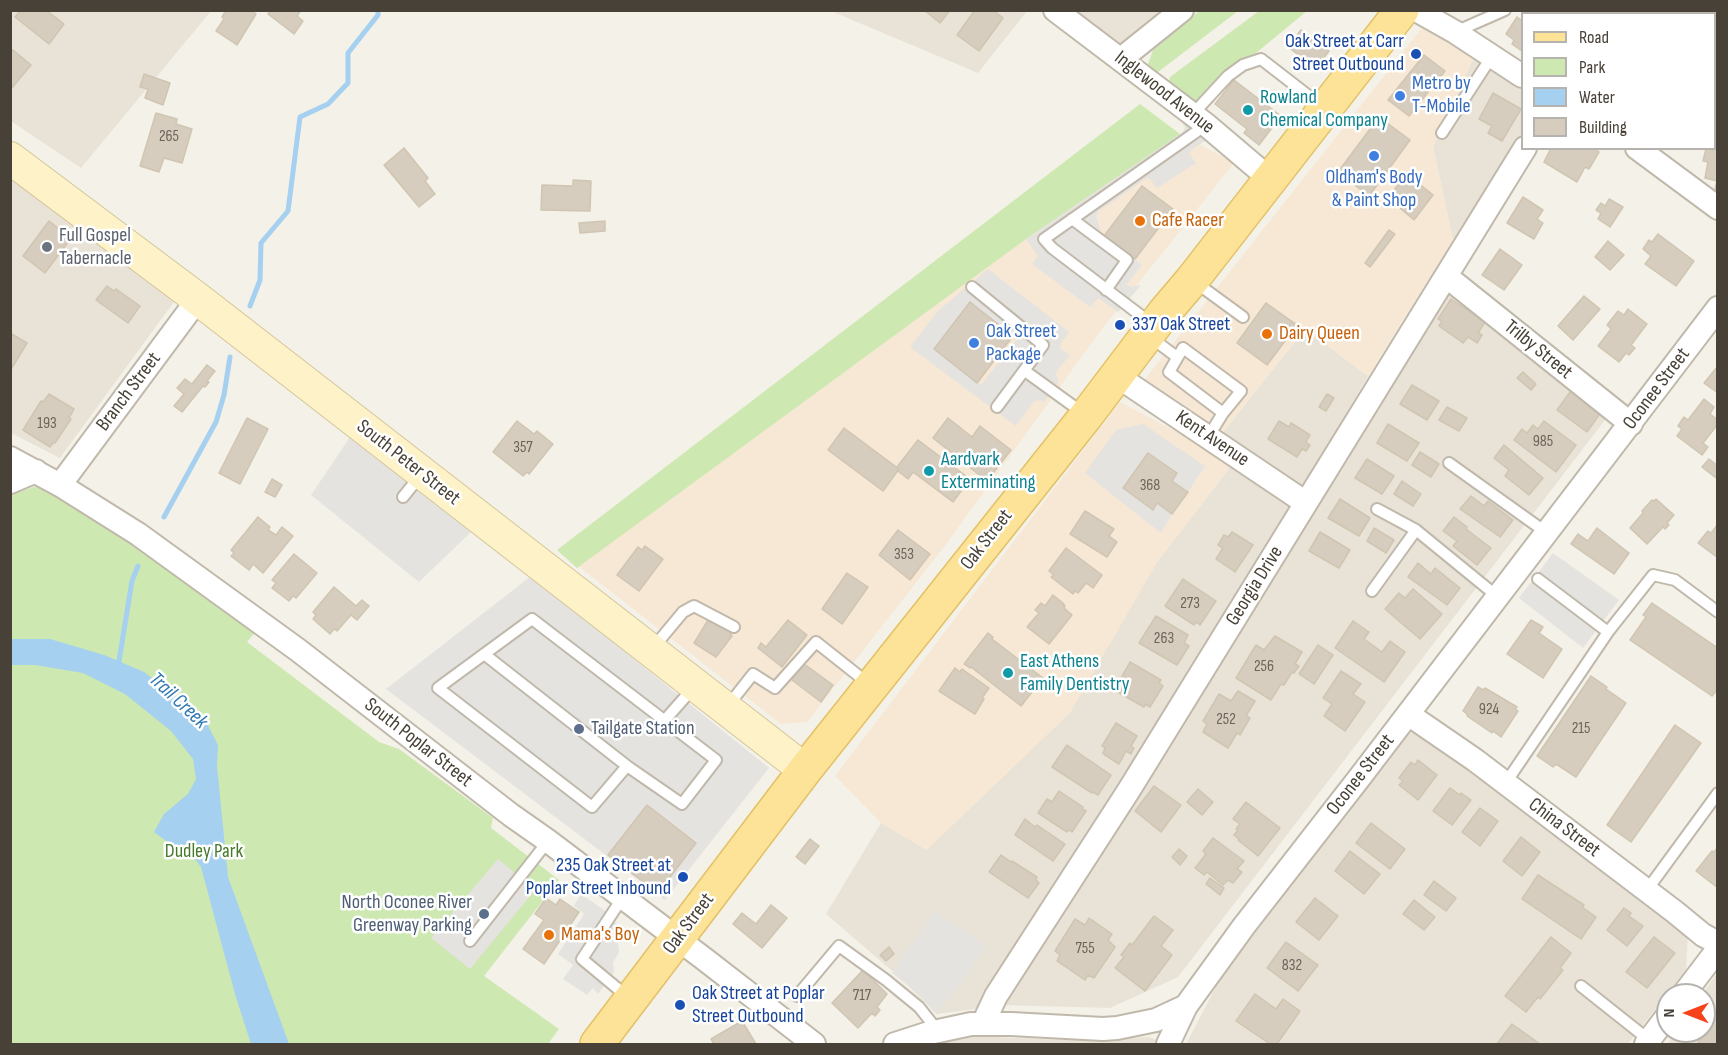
<!DOCTYPE html>
<style>
body{margin:0}
#map{position:relative;width:1728px;height:1055px;overflow:hidden;background:#f4f1e8;font-family:"Sofia Sans Condensed",sans-serif}
canvas{display:block}
.frame{position:absolute;inset:0;border:12px solid #484137;pointer-events:none}
.legend{position:absolute;left:1521px;top:12px;width:195px;height:138px;box-sizing:border-box;background:#fff;border:2px solid #b6b3af;margin:0;padding:8px 10px;list-style:none;font-size:18px;color:#484137}
.legend li{display:flex;align-items:center;gap:12px;height:30px}
.legend b{width:30px;border:2px solid #b6b3af}
.north{position:absolute;left:1656px;top:983px;width:60px;height:60px;box-sizing:border-box;background:#fff;border:2px solid #b6b3af;border-radius:50%;rotate:270deg;font-size:16px;font-weight:700;line-height:24px;text-align:center;color:#484137}
.north::after{content:'';display:block;margin:auto;width:21px;height:27px;background:#f8421b;clip-path:polygon(50% 0,100% 100%,50% 72%,0 100%)}
</style>
<div id="map">
<canvas width="1728" height="1055"></canvas>
<div class="frame"></div>
<ul class="legend">
<li><b style="height:8px;background:#fde398"></b>Road</li>
<li><b style="height:16px;background:#cee8b1"></b>Park</li>
<li><b style="height:16px;background:#a5d0f0"></b>Water</li>
<li><b style="height:16px;background:#d6cdbe"></b>Building</li>
</ul>
<div class="north">N</div>
</div>
<script>
const c = document.querySelector('canvas').getContext('2d');
c.lineJoin = 'round';
function paint(path, color) { c.fillStyle = color; c.fill(path, 'evenodd'); }
const shape = rows => new Path2D(rows.map(r => 'M' + r).join(''));
function stroke(path, color, width, dash) { c.strokeStyle = color; c.lineWidth = width; c.lineCap = dash ? 'butt' : 'round'; c.setLineDash(dash || []); c.stroke(path); }
function write(font, color, halo, rows, align = 'center') {
  c.font = font + ' "Sofia Sans Condensed",sans-serif'; c.lineWidth = 5; c.setLineDash([]); c.textBaseline = 'middle'; c.strokeStyle = halo; c.fillStyle = color; for (const [text, x, y, turn = 0] of rows) {
    c.save(); c.translate(x, y); c.rotate((+turn || 0) * Math.PI / 180); c.textAlign = isNaN(turn) ? turn : align; if (halo) c.strokeText(text, 0, 0); c.fillText(text, 0, 0); c.restore();
  }
}
const residential = shape([
 [10,11,211,11,81,168,11,121],
 [831,11,1027,11,978,73],
 [1071,11,1165,11,1120,48],
 [1474,57,1522,89,1522,133,1453,240,1433,147],
 [10,173,176,299,60,458,11,433],
 [1447,288,1608,416,1178,977,1110,1008,1001,1005],
 [1305,329,1368,376,1303,487,1220,436],
 [1234,462,1295,507,1114,790,979,1005,975,1009,937,1014,898,976,826,914,881,823,927,850,1158,561],
 [1407,733,1419,733,1688,935,1686,970,1628,1044,1186,1044,1220,979],
 [1717,973,1717,1044,1667,1044,1677,1031,1704,1031,1704,995,1702,995],
 [972,1036,1066,1040,1149,1037,1156,1040,1159,1044,941,1044]
]);
const commercial = shape([
 [1422,28,1474,57,1433,147,1453,240,1368,376,1305,329,1220,436,1142,383],
 [1145,115,1234,163,1101,330,947,543,807,722,781,724,573,562],
 [1120,402,1234,462,1158,561,1070,713,927,850,881,823,835,776]
]);
const green = shape([
 [1199,11,1238,11,1158,72,1152,73,1148,64,1153,50],
 [1259,11,1307,11,1194,104,1170,86,1169,81,1170,77],
 [1140,104,1180,134,1026,239,577,568,557,550],
 [34,487,43,488,185,577,257,630,247,642,379,742,399,749,493,818,491,828,559,880,484,976,559,1029,548,1044,11,1044,10,495]
]);
const parking = shape([
 [1181,121,1210,141,1205,141,1191,150,1189,154,1196,163,1157,188,1150,179,1147,178,1099,211,1096,216,1101,233,1142,265,1126,285,1131,287,1141,285,1118,312,1098,298,1090,307,1032,264,1038,256,1026,239,1183,132,1185,127],
 [988,269,1069,332,1060,344,1061,349,1070,355,1057,371,1056,375,1059,381,1044,402,1040,400,1035,401,1031,405,1016,426,910,347,937,312],
 [970,303,1017,339,981,385,934,349],
 [1143,424,1205,466,1188,492,1172,481,1177,473,1148,453,1123,488,1152,509,1157,503,1172,514,1161,533,1085,473,1116,430],
 [350,437,471,532,419,582,311,495],
 [1553,553,1619,600,1583,648,1519,598],
 [531,576,769,768,665,900,386,689],
 [498,859,535,890,470,969,431,938],
 [581,894,604,910,620,927,617,934,619,952,613,963,614,972,598,994,593,988,587,995,563,979,573,965,558,954,584,914,574,906],
 [935,911,986,946,948,1001,937,1008,937,1015,920,995,892,973]
]);
const water = shape([
 [11,639,50,639,104,655,144,672,204,718,218,745,217,766,228,877,289,1044,251,1044,235,994,201,867,189,851,172,845,154,832,164,814,188,794,196,779,193,759,171,731,125,694,83,673,35,665,11,665]
]);
const stream = shape([
 [250,306,260,280,261,243,288,211,300,117,328,104,348,83,348,53,378,15,378,10],
 [164,517,216,422,224,395,230,357],
 [118,667,132,581,138,566]
]);
const building = shape([
 [21,10,46,10,64,24,49,44,15,17,21,10],
 [226,10,250,10,256,14,237,45,216,31,224,19,222,17,226,10],
 [270,10,301,10,297,16,303,21,294,34,268,14,270,10],
 [924,10,950,10,940,23,924,10],
 [975,10,993,10,1003,18,979,51,957,35,975,10],
 [1587,10,1585,14,1527,14,1523,11,1587,10],
 [1517,17,1522,21,1522,51,1512,44,1514,40,1506,34,1517,17],
 [1301,30,1329,51,1316,68,1288,47,1301,30],
 [13,50,31,65,10,90,10,54,13,50],
 [1424,55,1445,71,1409,116,1388,100,1424,55],
 [1717,60,1718,60,1718,104,1714,104,1714,75,1717,60],
 [144,74,170,83,163,105,145,98,148,89,140,87,144,74],
 [1234,80,1281,116,1259,145,1244,133,1247,129,1215,104,1234,80],
 [1493,93,1521,109,1502,141,1488,133,1492,126,1479,119,1493,93],
 [156,113,177,119,176,124,192,129,182,163,164,158,159,172,140,166,156,113],
 [1379,117,1410,140,1369,196,1338,172,1379,117],
 [1714,147,1718,148,1718,189,1715,189,1717,181,1705,178,1708,162,1703,161,1706,149,1712,150,1714,147],
 [404,148,428,178,425,181,435,194,419,207,384,165,404,148],
 [1551,148,1594,148,1599,152,1589,169,1585,167,1577,182,1544,162,1551,148],
 [1407,174,1433,195,1414,220,1400,208,1404,202,1398,197,1392,204,1386,200,1407,174],
 [573,180,591,181,590,211,541,210,542,185,573,186,573,180],
 [1142,186,1173,209,1135,259,1104,236,1142,186],
 [1523,197,1543,210,1537,219,1543,223,1534,239,1507,223,1523,197],
 [1609,199,1623,207,1610,227,1598,219,1601,213,1596,210,1601,203,1605,206,1609,199],
 [49,221,71,238,45,273,23,256,49,221],
 [605,221,605,231,580,233,579,223,605,221],
 [1389,230,1395,234,1370,267,1365,263,1389,230],
 [1658,234,1694,261,1676,286,1645,264,1651,256,1643,249,1649,240,1652,242,1658,234],
 [1608,241,1624,255,1610,270,1595,257,1608,241],
 [1500,249,1522,265,1504,290,1482,275,1500,249],
 [107,286,114,291,116,289,140,306,128,323,96,300,107,286],
 [1584,296,1600,309,1573,340,1558,326,1584,296],
 [1451,299,1485,322,1478,333,1482,335,1477,343,1468,337,1463,343,1439,326,1442,321,1438,319,1451,299],
 [970,302,1013,336,977,383,934,349,970,302],
 [1266,303,1297,325,1267,365,1237,343,1266,303],
 [1628,309,1647,324,1631,345,1635,348,1629,355,1626,353,1619,362,1598,346,1611,329,1607,325,1618,311,1624,315,1628,309],
 [10,333,27,343,10,371,10,333],
 [207,365,215,371,207,381,209,382,205,387,203,386,182,412,174,406,184,394,177,388,185,379,192,384,207,365],
 [1718,366,1718,393,1704,383,1718,366],
 [1523,372,1536,384,1531,390,1517,378,1523,372],
 [1412,385,1439,401,1427,420,1400,404,1412,385],
 [1573,388,1600,408,1597,413,1599,415,1587,432,1557,410,1573,388],
 [49,394,74,409,69,418,71,419,55,443,54,442,50,447,23,430,41,401,43,402,49,394],
 [1327,394,1334,398,1326,411,1319,407,1327,394],
 [1704,399,1714,407,1710,414,1718,420,1718,424,1703,443,1708,447,1702,455,1677,436,1682,429,1678,426,1684,417,1688,420,1704,399],
 [1447,407,1467,418,1459,431,1439,420,1447,407],
 [247,418,268,429,240,484,219,473,247,418],
 [948,418,972,437,980,426,1011,450,987,481,933,438,948,418],
 [517,421,534,434,537,431,553,444,529,474,527,472,523,476,493,452,517,421],
 [1279,421,1289,427,1291,423,1310,435,1306,442,1310,445,1306,451,1302,449,1297,457,1268,439,1279,421],
 [1544,421,1576,445,1556,472,1514,440,1522,429,1527,433,1533,425,1538,429,1544,421],
 [1388,424,1419,443,1407,461,1377,443,1388,424],
 [844,428,899,469,883,491,828,450,844,428],
 [918,440,970,479,953,502,913,472,908,479,898,471,899,469,897,467,918,440],
 [1504,445,1543,478,1529,495,1505,476,1509,470,1494,458,1504,445],
 [1420,452,1439,464,1431,477,1412,465,1420,452],
 [1148,453,1177,473,1172,481,1188,492,1172,514,1157,503,1153,510,1123,488,1148,453],
 [1367,459,1394,476,1382,494,1355,478,1367,459],
 [1709,459,1718,466,1716,478,1702,467,1709,459],
 [272,479,282,485,275,497,265,492,272,479],
 [1402,481,1421,494,1413,506,1394,494,1402,481],
 [1471,496,1484,506,1488,501,1513,520,1500,537,1460,509,1471,496],
 [1340,499,1370,518,1359,536,1328,518,1340,499],
 [1656,499,1674,515,1667,523,1669,525,1665,529,1663,527,1647,544,1630,528,1643,513,1642,511,1652,500,1654,501,1656,499],
 [1085,511,1114,529,1109,536,1117,542,1107,557,1070,534,1085,511],
 [258,517,270,527,268,530,276,535,282,527,293,536,263,573,253,564,249,570,231,556,234,553,231,550,258,517],
 [1454,517,1467,527,1466,529,1491,548,1477,565,1453,546,1457,541,1443,531,1454,517],
 [1718,524,1718,558,1698,543,1708,531,1711,533,1718,524],
 [1374,528,1394,540,1386,553,1367,541,1374,528],
 [1597,528,1629,553,1614,574,1571,544,1578,534,1588,541,1597,528],
 [898,530,930,554,910,580,879,555,898,530],
 [1232,532,1253,545,1235,572,1216,559,1223,548,1218,545,1224,535,1228,537,1232,532],
 [1320,532,1350,550,1339,568,1309,551,1320,532],
 [645,546,663,559,639,591,617,575,638,547,642,550,645,546],
 [1066,548,1102,575,1093,588,1086,583,1078,593,1075,591,1073,594,1051,577,1054,575,1049,571,1066,548],
 [294,554,317,573,296,598,293,596,289,601,272,588,276,583,272,580,294,554],
 [1418,563,1431,574,1435,568,1460,588,1447,605,1408,577,1418,563],
 [847,573,868,587,842,624,822,609,847,573],
 [1183,579,1216,601,1200,625,1196,622,1194,625,1165,606,1183,579],
 [334,587,356,606,362,600,369,606,357,620,351,615,337,631,334,629,330,634,313,619,316,615,313,612,334,587],
 [1413,589,1442,614,1420,639,1385,609,1399,593,1405,598,1413,589],
 [1053,595,1064,604,1063,605,1065,606,1064,608,1072,615,1049,644,1027,627,1039,613,1035,610,1041,603,1045,606,1053,595],
 [1652,603,1718,648,1718,689,1712,696,1630,640,1646,617,1643,615,1652,603],
 [1156,616,1188,635,1184,643,1189,646,1177,665,1139,643,1156,616],
 [710,617,733,632,730,635,732,636,716,657,694,643,710,617],
 [788,620,807,635,782,667,758,648,761,643,766,647,788,620],
 [1531,620,1543,627,1539,633,1562,649,1543,678,1507,654,1531,620],
 [1353,621,1369,632,1364,639,1382,652,1390,641,1405,652,1384,682,1335,648,1353,621],
 [988,633,993,637,992,639,1043,678,1021,706,971,667,970,668,964,664,988,633],
 [1275,636,1302,652,1295,664,1299,666,1294,673,1292,672,1284,685,1281,684,1271,700,1236,678,1256,645,1264,650,1275,636],
 [1318,645,1333,655,1314,684,1299,674,1318,645],
 [800,661,833,685,821,702,788,677,800,661],
 [1130,662,1161,680,1159,683,1163,686,1150,707,1145,704,1144,707,1114,690,1130,662],
 [955,668,960,672,962,669,989,688,982,698,984,699,975,714,939,691,955,668],
 [1341,671,1361,684,1353,694,1365,702,1345,731,1324,716,1332,704,1323,698,1341,671],
 [1591,676,1607,687,1606,689,1626,703,1576,777,1556,764,1553,767,1537,756,1591,676],
 [1478,687,1483,690,1485,688,1517,707,1515,709,1518,711,1501,737,1493,731,1492,733,1467,716,1468,715,1463,711,1478,687],
 [1238,691,1255,701,1246,716,1250,718,1240,735,1237,733,1228,748,1203,732,1207,724,1203,721,1219,694,1231,701,1238,691],
 [1116,723,1137,736,1131,746,1134,748,1131,754,1126,751,1119,764,1105,755,1103,753,1105,748,1102,746,1116,723],
 [1675,725,1701,743,1631,842,1607,825,1675,725],
 [1067,745,1111,775,1098,795,1093,792,1092,793,1052,767,1067,745],
 [1418,760,1437,775,1418,800,1399,785,1403,781,1399,778,1411,762,1415,765,1418,760],
 [1154,786,1181,805,1161,832,1135,811,1154,786],
 [1450,788,1460,795,1461,793,1471,800,1452,825,1433,811,1450,788],
 [1198,789,1213,802,1202,815,1187,802,1198,789],
 [1059,791,1083,807,1082,809,1086,811,1072,832,1069,830,1067,832,1038,813,1047,799,1052,802,1059,791],
 [1246,802,1280,828,1258,856,1238,840,1239,839,1234,835,1238,830,1236,829,1240,824,1233,819,1246,802],
 [647,805,696,843,658,893,608,855,647,805],
 [1480,808,1498,821,1480,846,1462,832,1480,808],
 [1025,819,1035,827,1037,825,1065,844,1053,861,1015,835,1025,819],
 [1371,823,1405,849,1390,869,1356,843,1371,823],
 [1521,837,1540,852,1522,876,1503,861,1521,837],
 [1213,838,1244,861,1237,869,1242,872,1233,883,1228,880,1223,885,1207,872,1204,875,1195,868,1206,854,1203,851,1213,838],
 [810,839,819,846,805,864,796,857,810,839],
 [1718,847,1718,888,1696,871,1712,851,1714,852,1718,847],
 [1179,849,1187,856,1180,865,1172,857,1179,849],
 [1350,851,1380,874,1364,894,1335,871,1350,851],
 [1001,855,1011,862,1012,861,1037,877,1036,880,1039,883,1028,898,989,872,1001,855],
 [1538,875,1584,905,1582,907,1596,917,1581,939,1522,899,1538,875],
 [1210,878,1224,888,1220,895,1206,884,1210,878],
 [1434,881,1456,898,1446,911,1424,895,1434,881],
 [546,898,556,905,560,899,579,912,544,964,523,949,544,920,535,914,546,898],
 [1315,898,1338,916,1319,940,1296,922,1315,898],
 [1414,900,1435,917,1424,930,1403,914,1414,900],
 [771,905,787,918,762,948,733,924,742,913,756,924,771,905],
 [1624,908,1631,913,1629,916,1643,926,1627,946,1607,930,1624,908],
 [1154,916,1173,930,1161,946,1172,955,1145,991,1115,968,1124,957,1121,955,1130,943,1132,945,1154,916],
 [1089,918,1112,934,1108,940,1115,947,1094,978,1088,975,1085,980,1057,961,1060,955,1055,951,1075,919,1085,925,1089,918],
 [1551,937,1571,953,1560,968,1563,970,1540,999,1538,997,1526,1012,1505,996,1551,937],
 [1654,937,1675,953,1647,988,1626,972,1654,937],
 [1286,942,1318,965,1298,991,1267,968,1286,942],
 [889,947,894,954,886,961,880,955,889,947],
 [863,970,887,994,877,1007,880,1010,875,1016,872,1013,858,1028,832,1003,863,970],
 [1255,994,1276,1009,1283,999,1300,1011,1277,1044,1270,1044,1236,1021,1255,994],
 [1718,1016,1718,1044,1697,1044,1718,1016],
 [742,1021,756,1044,714,1044,711,1039,742,1021],
 [1512,1024,1540,1044,1497,1044,1512,1024]
]);
const lane = shape([
 [1455,32,1505,10],
 [1192,115,1228,76,1243,65,1261,59,1323,107],
 [1442,133,1492,56],
 [1072,219,1127,260,1106,290],
 [1195,282,1243,317],
 [972,287,1043,345,997,407],
 [1152,324,1052,248,1044,239,1206,125],
 [1150,337,1177,357],
 [1183,348,1241,391,1223,413,1169,372,1183,348],
 [1025,371,1083,413],
 [1208,437,1223,413],
 [1449,463,1547,533],
 [403,497,420,476],
 [1377,509,1416,530,1498,597],
 [1538,579,1608,632,1653,575,1675,580,1718,612],
 [1372,591,1416,530],
 [532,619,716,760,682,804,627,766,592,807,438,688,532,619],
 [653,648,683,612,694,606,734,627],
 [484,654,627,766],
 [727,707,753,674,775,688,816,642,869,684],
 [664,721,694,687],
 [1505,784,1608,632],
 [1647,890,1718,793],
 [623,897,582,959,629,998],
 [470,941,548,841],
 [1581,986,1649,1040],
 [797,996,839,946,886,980,919,1007,938,1031]
]);
const street = shape([
 [1055,10,1204,123,1270,179],
 [1416,10,1455,32,1522,76],
 [1609,14,1611,10],
 [1121,59,1182,10],
 [1637,148,1718,208],
 [1446,276,1631,424],
 [1117,376,1306,503],
 [10,458,60,485,138,534,298,650,511,815,548,841,703,958,814,1044],
 [10,482,36,471],
 [60,485,198,299],
 [1408,714,1475,760,1675,912,1703,935,1718,943],
 [1683,995,1718,949],
 [985,1024,987,1015,996,996,1129,790,1525,148],
 [895,1044,929,1033,971,1024,1011,1024,1103,1029,1117,1028,1156,1020,1186,1006,1244,926,1360,777,1718,308],
 [1168,1044,1186,1006],
 [1646,1044,1668,1015]
]);
const secondary = shape([
 [10,158,198,299,805,770]
]);
const primary = shape([
 [597,1044,805,770,1086,416,1164,313,1192,280,1402,10]
]);
const markers = [
 [1416,54,6,"#1a4fb4"],
 [1400,96,6,"#3f7fe0"],
 [1248,110,6,"#0f9aa8"],
 [1374,156,6,"#3f7fe0"],
 [1140,221,6,"#e8710a"],
 [47,247,6,"#6b7280"],
 [1120,325,6,"#1a4fb4"],
 [1267,334,6,"#e8710a"],
 [974,343,6,"#3f7fe0"],
 [929,471,6,"#0f9aa8"],
 [1008,673,6,"#0f9aa8"],
 [579,729,6,"#5c6f8a"],
 [683,877,6,"#1a4fb4"],
 [484,914,6,"#5c6f8a"],
 [549,935,6,"#e8710a"],
 [680,1005,6,"#1a4fb4"]
];
const numberNames = [
 ["265",169,137],
 ["193",47,424],
 ["985",1543,442],
 ["357",523,448],
 ["368",1150,486],
 ["353",904,555],
 ["273",1190,604],
 ["263",1164,639],
 ["256",1264,667],
 ["924",1489,710],
 ["252",1226,720],
 ["215",1581,729],
 ["755",1085,949],
 ["832",1292,966],
 ["717",862,996]
];
const transitNames = [
 ["Oak Street at Carr",1404,42],
 ["Street Outbound",1404,65],
 ["337 Oak Street",1132,325,"left"],
 ["235 Oak Street at",671,866],
 ["Poplar Street Inbound",671,889],
 ["Oak Street at Poplar",692,994,"left"],
 ["Street Outbound",692,1017,"left"]
];
const shopNames = [
 ["Metro by",1412,84],
 ["T-Mobile",1412,107],
 ["Oldham's Body",1374,178,"center"],
 ["& Paint Shop",1374,201,"center"],
 ["Oak Street",986,332],
 ["Package",986,355]
];
const streetNames = [
 ["Inglewood Avenue",1164,93,38],
 ["Trilby Street",1538,350,39],
 ["Oconee Street",1657,389,-53],
 ["Branch Street",129,392,-53],
 ["Kent Avenue",1212,439,34],
 ["South Peter Street",408,463,38],
 ["Oak Street",987,540,-52],
 ["Georgia Drive",1255,586,-58],
 ["South Poplar Street",418,743,38],
 ["Oconee Street",1361,775,-52],
 ["China Street",1564,828,37],
 ["Oak Street",689,924,-53]
];
const cultureNames = [
 ["Rowland",1260,98],
 ["Chemical Company",1260,121],
 ["Aardvark",941,460],
 ["Exterminating",941,483],
 ["East Athens",1020,662],
 ["Family Dentistry",1020,685]
];
const foodNames = [
 ["Cafe Racer",1152,221],
 ["Dairy Queen",1279,334],
 ["Mama's Boy",561,935]
];
const worshipNames = [
 ["Full Gospel",59,236],
 ["Tabernacle",59,259]
];
const serviceNames = [
 ["Tailgate Station",591,729],
 ["North Oconee River",472,903,"right"],
 ["Greenway Parking",472,926,"right"]
];
const parkNames = [
 ["Dudley Park",204,852]
];
const waterNames = [
 ["Trail Creek",178,701,43]
];
paint(residential, '#e8e3d6');
paint(commercial, '#f6e8d4');
paint(green, '#cee8b1');
paint(parking, '#e5e3e0');
paint(water, '#a5d0f0');
stroke(stream, '#a5d0f0', 5);
paint(building, '#d6cdbe');
stroke(building, '#d0c5b1', 1.5);
stroke(lane, '#c0b9ab', 14);
stroke(street, '#c0b9ab', 26);
stroke(secondary, '#d4c599', 34);
stroke(primary, '#e3c167', 36);
stroke(lane, '#fff', 10);
stroke(street, '#fff', 22);
stroke(secondary, '#fef2c8', 32);
stroke(primary, '#fde398', 33);
for (const [x, y, r, color] of markers) { const dot = new Path2D(); dot.arc(x, y, r, 0, 2 * Math.PI); c.fillStyle = color; c.fill(dot); stroke(dot, '#fff', 2); }
write('16px', '#6c6459', null, numberNames);
write('20px', '#164399', '#fff', transitNames, 'right');
write('20px', '#366cbe', '#fff', shopNames, 'left');
write('20px', '#484137', '#fff', streetNames);
write('20px', '#0d838f', '#fff', cultureNames, 'left');
write('20px', '#c56008', '#fff', foodNames, 'left');
write('20px', '#5b616d', '#fff', worshipNames, 'left');
write('20px', '#4e5e75', '#fff', serviceNames, 'left');
write('20px', '#46792a', '#fff', parkNames);
write('italic 21px', '#3079b3', '#fff', waterNames);
</script>
